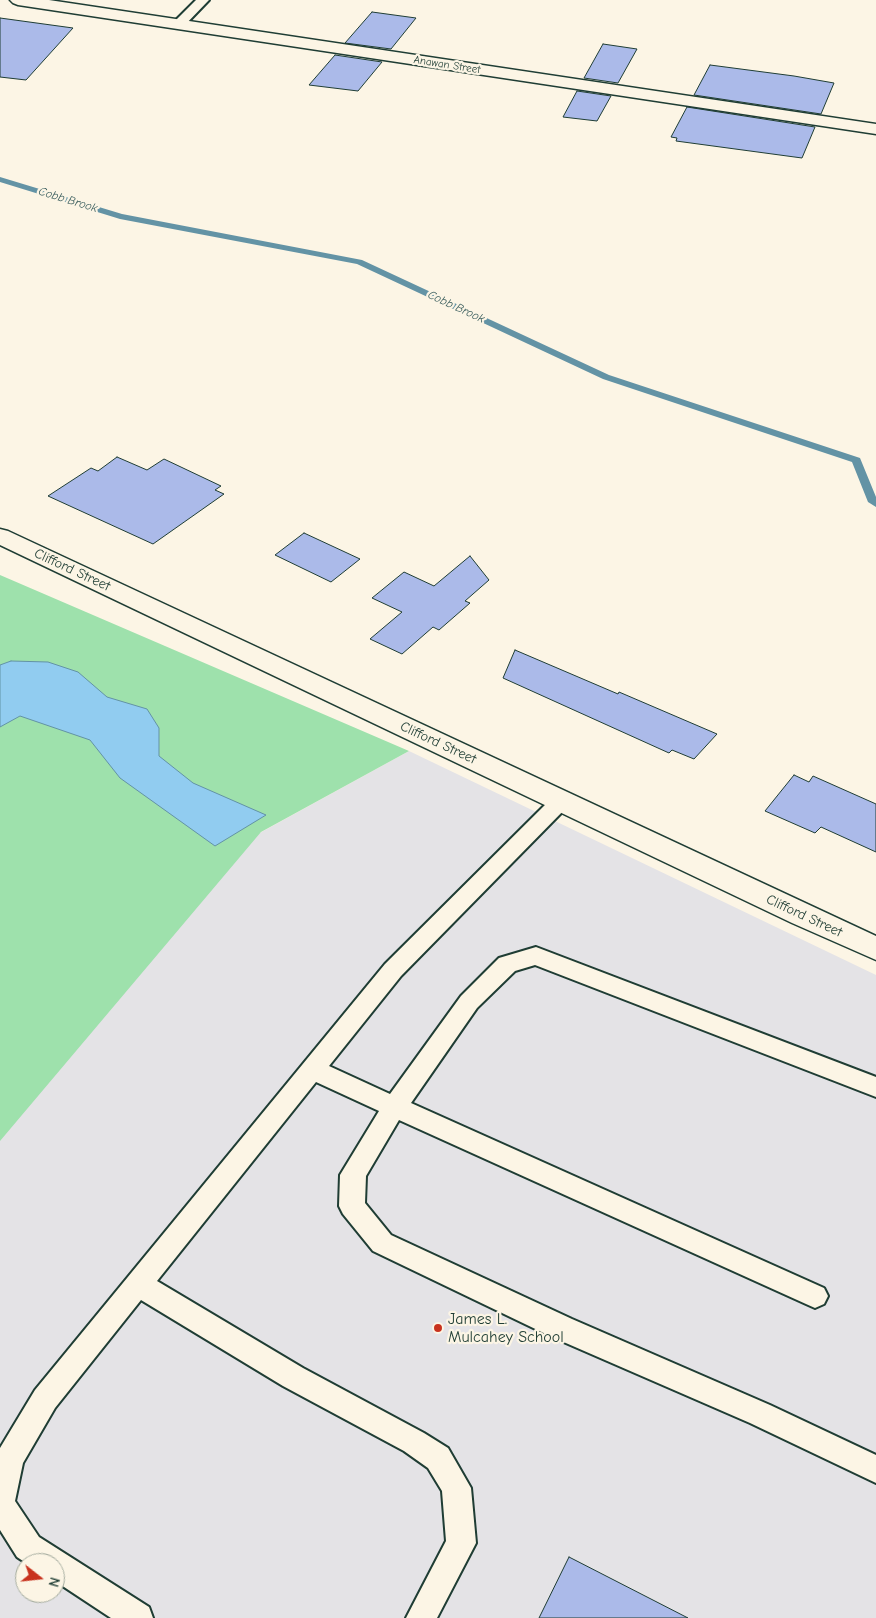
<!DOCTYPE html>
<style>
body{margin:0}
#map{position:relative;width:876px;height:1618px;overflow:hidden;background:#fcf5e5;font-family:"Comic Neue",sans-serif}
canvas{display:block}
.north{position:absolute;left:15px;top:1553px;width:50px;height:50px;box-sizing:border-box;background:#fcf5e5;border:1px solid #a4ab9e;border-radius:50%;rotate:106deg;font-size:14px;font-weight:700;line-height:20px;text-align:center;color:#1f3d34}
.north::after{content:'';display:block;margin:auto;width:18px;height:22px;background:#c8321e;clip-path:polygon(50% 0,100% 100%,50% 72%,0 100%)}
</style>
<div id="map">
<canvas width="876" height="1618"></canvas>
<div class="north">N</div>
</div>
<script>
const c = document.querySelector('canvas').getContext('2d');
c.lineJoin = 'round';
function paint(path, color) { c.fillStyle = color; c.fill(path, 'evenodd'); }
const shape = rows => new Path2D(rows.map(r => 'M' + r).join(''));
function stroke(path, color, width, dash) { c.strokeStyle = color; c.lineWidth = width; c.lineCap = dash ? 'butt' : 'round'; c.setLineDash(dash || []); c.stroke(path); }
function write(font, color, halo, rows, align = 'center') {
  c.font = font + ' "Comic Neue",sans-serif'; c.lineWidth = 4.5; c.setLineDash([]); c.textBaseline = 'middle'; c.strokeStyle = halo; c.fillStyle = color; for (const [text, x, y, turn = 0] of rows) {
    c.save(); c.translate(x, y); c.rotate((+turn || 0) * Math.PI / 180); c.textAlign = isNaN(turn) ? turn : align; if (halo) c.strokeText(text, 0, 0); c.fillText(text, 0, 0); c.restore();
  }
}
const built = shape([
 [409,751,876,975,876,1618,0,1618,0,1093,165,885],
 [25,1563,55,1563,55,1593,25,1593]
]);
const green = shape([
 [0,575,409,751,261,832,0,1141]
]);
const water = shape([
 [11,661,48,662,78,672,107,697,147,709,159,728,159,756,193,783,266,815,215,846,120,778,90,740,20,716,0,727,0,665,11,661]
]);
const stream = shape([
 [0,177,122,214,362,260,609,375,860,458,876,497,876,507,868,502,852,462,603,379,357,264,120,219,0,182,0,177]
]);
const building = shape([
 [372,12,416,18,391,49,345,43,372,12],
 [0,18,73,28,26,80,0,77,0,18],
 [603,44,637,49,618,83,584,78,603,44],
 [335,55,382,62,358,91,309,85,335,55],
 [710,65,794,76,834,83,821,114,694,95,710,65],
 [577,91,611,96,597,121,563,117,577,91],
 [687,107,815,127,802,158,676,141,677,138,671,137,687,107],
 [117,457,147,470,164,459,221,486,215,490,224,494,153,544,48,496,91,468,98,471,117,457],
 [304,533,360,559,331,582,275,555,304,533],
 [470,556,489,580,465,601,470,603,439,630,433,627,402,654,370,639,402,612,372,598,404,572,434,586,470,556],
 [515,650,618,694,619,692,717,734,694,759,672,750,669,753,503,678,515,650],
 [794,775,809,782,813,776,876,804,876,852,821,827,815,833,765,811,794,775],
 [569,1557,688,1618,539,1618,569,1557]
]);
const lane = shape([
 [196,0,209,0,183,27,175,27,173,24,175,21,196,0],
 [561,794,568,796,572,801,568,806,401,976,329,1066,390,1094,461,996,499,958,536,947,876,1077,876,1097,535,965,515,971,477,1008,411,1103,824,1288,828,1296,824,1304,815,1308,806,1304,399,1120,366,1176,365,1203,391,1235,572,1319,770,1405,876,1455,876,1483,750,1423,552,1337,373,1251,343,1214,339,1206,340,1175,379,1111,316,1082,157,1281,303,1368,424,1433,448,1448,471,1488,476,1543,437,1618,406,1618,446,1541,442,1491,428,1468,404,1451,283,1386,141,1300,55,1408,23,1463,15,1501,39,1537,149,1607,153,1618,111,1618,55,1581,55,1563,26,1563,17,1557,0,1530,0,1448,35,1390,385,964,554,796,561,794]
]);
const street = shape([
 [10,0,49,0,876,124,876,134,18,5,13,3,10,0],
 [0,529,8,531,876,936,876,960,792,923,0,545,0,529]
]);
const markers = [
 [438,1328,5,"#c8321e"]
];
const farStreetnames = [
 ["Anawan Street",447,65,9]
];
const farWaternames = [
 ["Cobb Brook",68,200,17],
 ["Cobb Brook",456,307,25]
];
const streetNames = [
 ["Clifford Street",72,570,25],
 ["Clifford Street",438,743,25],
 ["Clifford Street",804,916,25]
];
const nearPoinames = [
 ["James L.",448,1319],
 ["Mulcahey School",448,1337]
];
paint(built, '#e4e3e6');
paint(green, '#9ee1ac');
paint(water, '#91ccf0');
stroke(water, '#6393a5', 1);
paint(stream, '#6393a5');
paint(building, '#abbae9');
stroke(building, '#1f3d34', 1);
stroke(lane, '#1f3d34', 4);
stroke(street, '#1f3d34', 3);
paint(lane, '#fcf5e5');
paint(street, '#fcf5e5');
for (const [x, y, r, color] of markers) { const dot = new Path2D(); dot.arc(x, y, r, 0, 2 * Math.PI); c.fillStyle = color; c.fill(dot); stroke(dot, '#fcf5e5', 2); }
write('11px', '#1f3d34', '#fcf5e5', farStreetnames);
write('italic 12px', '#365a5a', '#fcf5e5', farWaternames);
write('14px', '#1f3d34', '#fcf5e5', streetNames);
write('16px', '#1f3d34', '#fcf5e5', nearPoinames, 'left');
</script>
